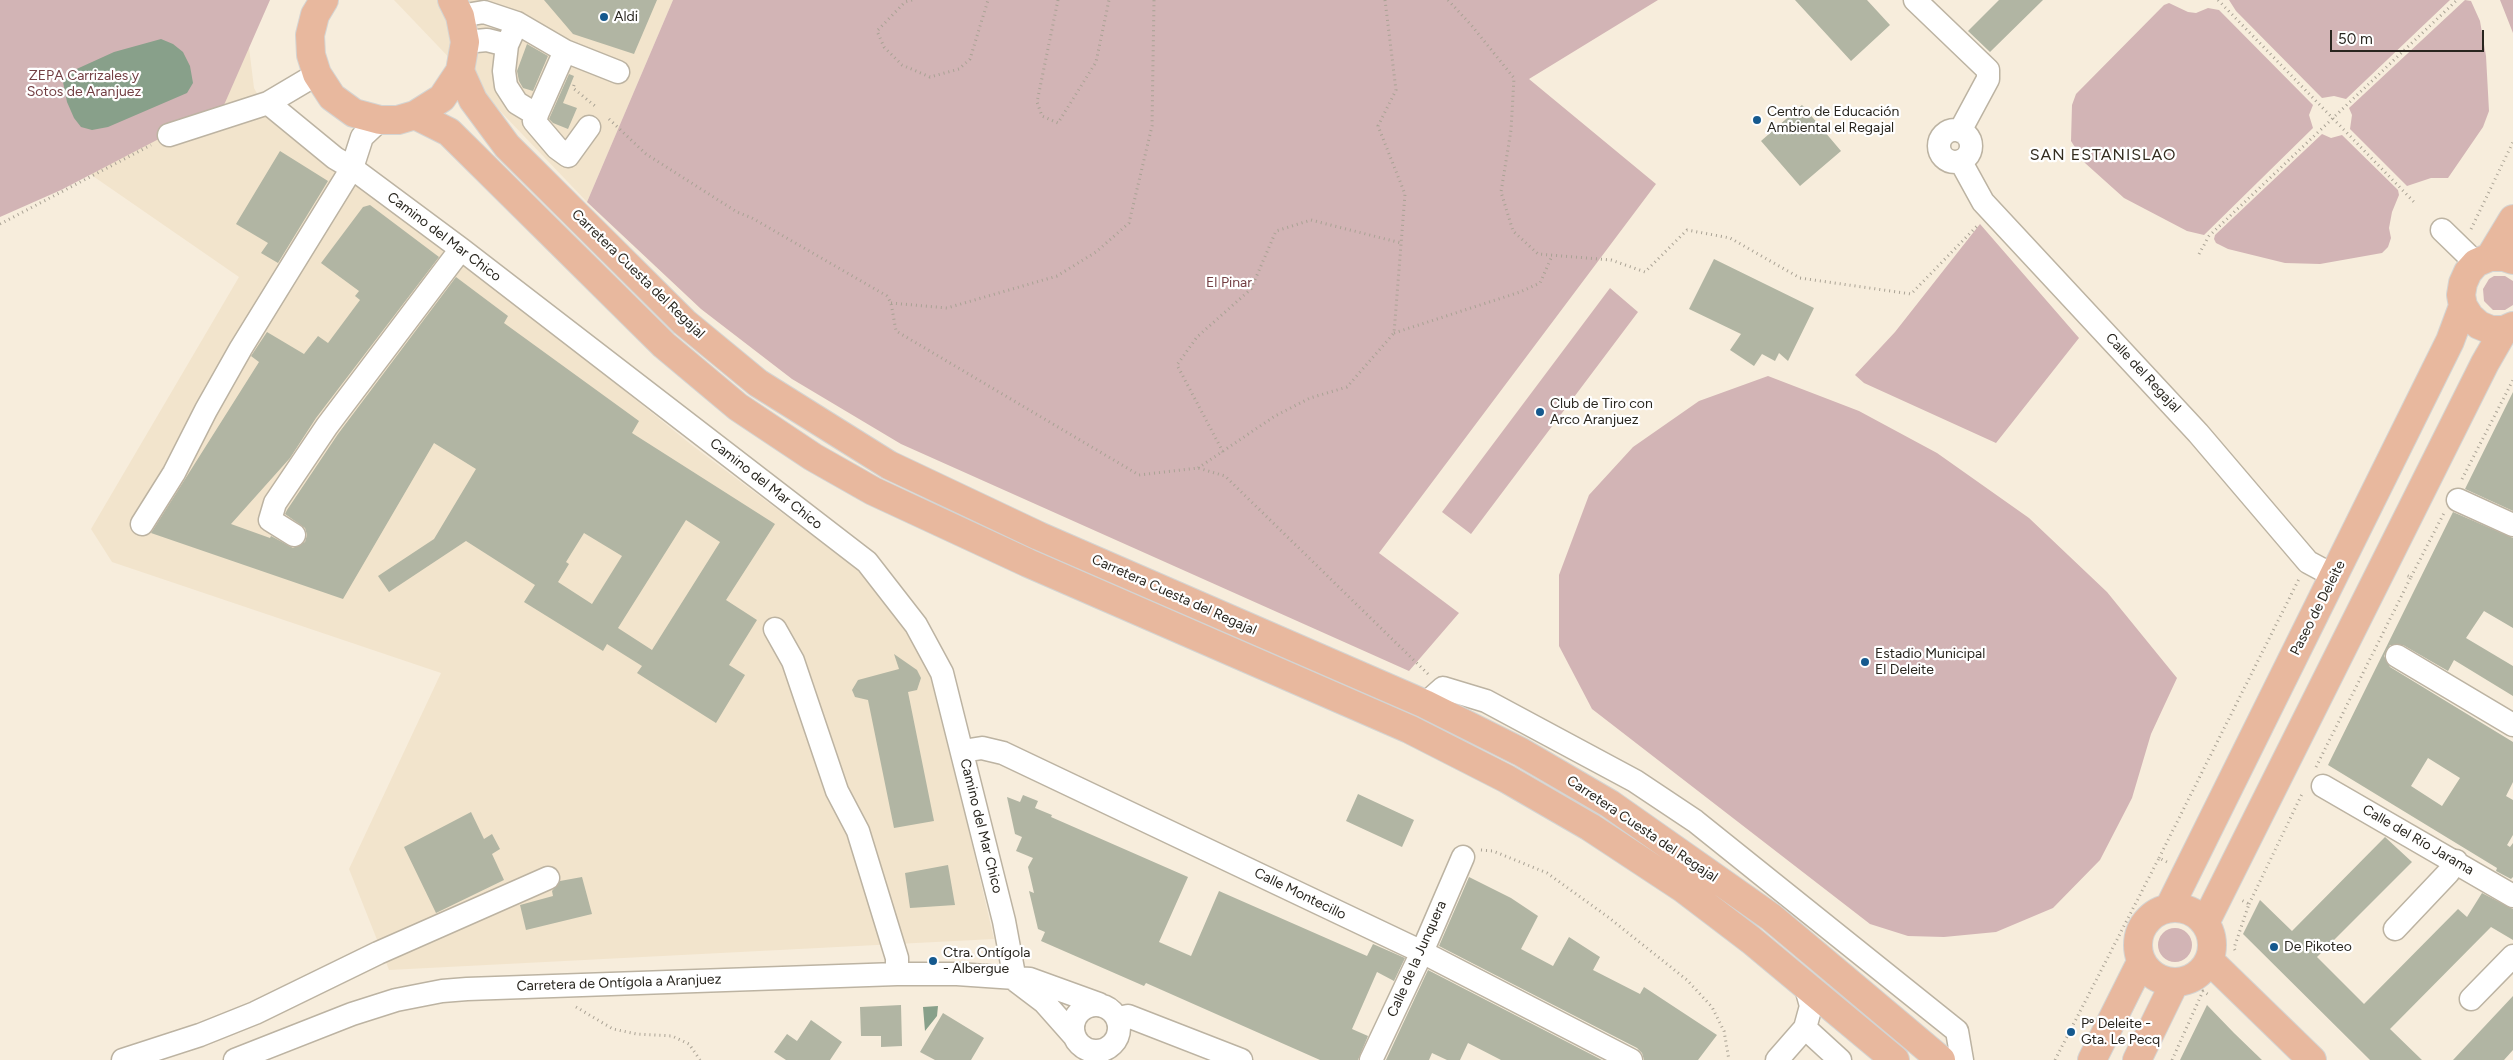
<!DOCTYPE html>
<meta charset="utf-8">
<style>
body{margin:0}
#map{position:relative;width:2513px;height:1060px;overflow:hidden;background:#f7eddc;font-family:Figtree,sans-serif}
canvas{display:block}
.scale{position:absolute;left:2330px;top:30px;width:154px;height:22px;box-sizing:border-box;border:2px solid #29261f;border-top:0;padding-left:6px;font-size:15px;line-height:18px;white-space:nowrap;color:#29261f;-webkit-text-stroke:4px #fff;paint-order:stroke}
</style>
<div id="map">
<canvas width="2513" height="1060"></canvas>
<div class="scale">50 m</div>
</div>
<script>
const c = document.querySelector('canvas').getContext('2d');
c.lineJoin = 'round';
function paint(path, color) { c.fillStyle = color; c.fill(path, 'evenodd'); }
const shape = rows => new Path2D(rows.map(r => 'M' + r).join(''));
function stroke(path, color, width, dash) { c.strokeStyle = color; c.lineWidth = width; c.lineCap = dash ? 'butt' : 'round'; c.setLineDash(dash || []); c.stroke(path); }
function write(font, color, halo, rows, align = 'center') {
  c.font = font + ' Figtree,sans-serif'; c.lineWidth = 4.5; c.setLineDash([]); c.textBaseline = 'middle'; c.strokeStyle = halo; c.fillStyle = color; for (const [text, x, y, turn = 0] of rows) {
    c.save(); c.translate(x, y); c.rotate((+turn || 0) * Math.PI / 180); c.textAlign = isNaN(turn) ? turn : align; if (halo) c.strokeText(text, 0, 0); c.fillText(text, 0, 0); c.restore();
  }
}
const built = shape([
 [394,0,673,0,587,202],
 [245,15,254,88,267,112,543,325,693,446,858,570,908,630,932,672,994,939,389,970,349,869,441,673,112,562,91,529,239,277,61,154]
]);
const green = shape([
 [0,0,270,0,224,105,61,190,0,217],
 [673,0,1658,0,1529,79,1656,184,1379,553,1459,613,1409,671,901,444,792,379,701,309,587,202],
 [2229,0,2450,0,2346,99,2334,96,2322,98,2236,11],
 [2465,0,2471,1,2480,21,2486,56,2489,111,2483,127,2448,178,2431,178,2407,186,2350,129,2352,115,2349,108],
 [2500,0,2513,0,2513,33],
 [2169,3,2188,12,2196,13,2208,8,2219,10,2313,105,2309,115,2313,128,2204,235,2187,231,2124,198,2085,163,2071,141,2072,105,2076,94,2164,5],
 [2322,134,2331,138,2342,135,2398,190,2399,195,2392,212,2389,228,2391,238,2388,247,2382,253,2320,264,2285,263,2228,249,2216,243,2214,239,2215,235],
 [1980,224,2079,338,1996,443,1864,383,1855,375,1895,332],
 [2494,276,2505,276,2513,281,2513,305,2505,310,2493,310,2484,301,2483,289,2489,279],
 [1610,288,1638,312,1471,534,1442,512],
 [1768,376,1859,411,1937,453,2029,518,2107,592,2177,678,2151,734,2132,798,2100,860,2053,908,1996,932,1944,937,1908,936,1870,924,1592,709,1559,646,1559,575,1589,495,1633,447,1699,401],
 '2158 945a17 17 0 1 1 34 0a17 17 0 1 1-34 0Z'
]);
const water = shape([
 [161,39,173,44,183,52,190,66,193,83,187,93,108,127,92,130,81,127,74,118,67,102,63,82,70,72,114,52],
 [938,1006,937,1016,925,1031,923,1007]
]);
const building = shape([
 [544,0,657,0,634,54,573,34],
 [1795,0,1867,0,1890,25,1851,61],
 [1999,0,2043,0,1990,52,1968,31],
 [527,44,548,56,533,91,523,88,519,81,517,71],
 [569,74,574,76,563,103,577,108,568,129,553,123,549,119],
 [1802,105,1841,151,1800,186,1761,141],
 [280,151,328,181,278,263,261,253,268,243,236,224],
 [370,205,439,257,316,418,290,458,231,524,270,538,271,536,293,548,305,542,307,535,305,528,285,514,287,510,338,434,456,277,508,316,504,323,639,421,632,433,775,524,726,600,757,620,729,665,745,675,716,723,637,673,642,666,607,644,603,651,524,602,535,585,466,541,389,592,378,576,434,539,476,469,434,443,343,599,151,533,259,362,251,356,267,332,304,354,318,336,328,343,360,300,355,296,359,291,321,263,363,207],
 [686,520,720,542,652,650,618,628],
 [584,533,622,556,592,604,558,582,569,564,566,562],
 [1714,259,1814,308,1788,361,1779,353,1775,361,1762,354,1754,366,1730,350,1741,334,1689,309],
 [2513,392,2513,511,2465,489],
 [2453,512,2513,538,2513,628,2484,611,2466,638,2513,666,2513,696,2454,660,2448,671,2403,645,2390,645,2384,656,2390,667,2513,742,2513,782,2506,796,2513,800,2513,835,2507,845,2510,847,2513,843,2513,877,2511,879,2496,871,2497,868,2328,765],
 [2428,758,2460,778,2442,806,2411,786],
 [894,654,917,670,921,678,917,690,908,692,934,821,894,828,868,700,855,697,852,690,858,680,899,669],
 [1358,794,1414,820,1402,847,1346,821],
 [1023,795,1038,801,1035,808,1052,815,1051,817,1188,877,1159,942,1191,956,1219,891,1367,956,1373,944,1405,958,1394,981,1377,972,1352,1029,1368,1036,1358,1060,1320,1060,1146,983,1144,986,1041,941,1045,932,1038,929,1029,891,1034,893,1028,867,1033,858,1016,851,1022,837,1015,834,1007,797,1020,802],
 [471,812,484,839,492,834,500,849,492,854,504,880,436,913,404,847],
 [2385,837,2412,862,2317,957,2364,1004,2458,909,2467,917,2482,893,2513,909,2513,940,2491,927,2390,1029,2422,1060,2370,1060,2243,934,2260,900,2292,931],
 [948,865,955,905,910,908,905,873],
 [582,877,592,914,526,930,520,905,553,896,552,891,560,881],
 [1469,877,1511,898,1538,916,1521,949,1553,966,1569,937,1600,957,1593,970,1640,994,1644,987,1717,1035,1698,1060,1644,1060,1642,1053,1637,1048,1439,946],
 [1428,970,1602,1060,1501,1060,1468,1043,1460,1060,1447,1060,1432,1053,1429,1060,1386,1060],
 [2513,996,2513,1050,2504,1060,2453,1060],
 [901,1005,902,1046,881,1047,881,1036,861,1036,860,1007],
 [2207,1005,2234,1033,2262,1060,2180,1060],
 [943,1013,984,1038,971,1060,935,1060,920,1052],
 [811,1020,842,1042,830,1060,786,1060,774,1052,787,1034,797,1041]
]);
const path = shape([
 [912,0,905,2,877,31,884,47,902,65,930,77,959,69,970,59,988,0],
 [1058,0,1037,102,1042,116,1058,123,1096,62,1109,0],
 [1448,0,1472,26,1514,78,1511,130,1501,192,1513,231,1538,254,1611,260,1645,272,1687,230,1730,238,1800,278,1911,294,1977,226],
 [2218,0,2414,202],
 [574,85,573,88,595,106],
 [609,119,646,154,737,212,752,218,887,296,891,303,896,331,1139,475,1198,468,1225,476,1428,674],
 [0,224,151,145],
 [2471,229,2513,142],
 [2199,254,2209,236,2457,0],
 [891,303,947,308,1057,276,1096,252,1129,223,1152,126,1154,0],
 [1394,333,1520,292,1540,283,1552,256],
 [1223,452,1177,365,1197,337,1251,289,1276,231,1311,220,1401,243],
 [1198,468,1275,416,1310,398,1347,387,1394,333,1405,194,1378,126,1396,90,1385,0],
 [2462,479,2513,380],
 [2411,577,2444,513],
 [2316,767,2411,577,2405,575],
 [1481,850,1493,851,1547,873,1608,917,1687,980,1712,1007,1724,1031,1729,1060],
 [2159,858,2299,579],
 [2249,904,2303,792],
 [2235,950,2234,948,2249,904,2241,900],
 [576,1007,613,1029,637,1034,672,1036,689,1044,700,1060],
 [2055,1060,2159,858,2167,862],
 [2172,1060,2203,991,2209,995]
]);
const minor = shape([
 [1915,0,1988,70,1988,79,1960,131],
 [460,16,484,12,517,23,565,51],
 [517,23,507,45,504,71,506,86,517,103,537,115],
 [465,42,487,40,507,45],
 [380,120,362,137,352,168,461,249,867,562,916,625,942,673,1004,921,1015,980],
 [589,127,568,156,557,148,534,121,565,51,618,72],
 '1939 146a16 16 0 1 1 32 0a16 16 0 1 1-32 0Z',
 [169,135,268,103,317,74],
 [1961,162,1983,202,2198,433,2308,562,2334,576],
 [2442,230,2476,263],
 [2458,500,2513,525],
 [142,524,174,473,206,410,241,348,352,168,335,158,268,103],
 [294,535,270,520,275,503,327,426,461,249],
 [775,629,793,661,837,791,858,831,897,958,897,974],
 [2397,656,2513,725],
 [1425,704,1443,688,1486,701,1635,781,1695,821,1957,1031,1962,1060],
 [963,751,982,748,1003,753,1422,952,1631,1060],
 [2323,786,2513,896],
 [2395,929,2448,873,2456,861],
 [1015,980,1044,1002,1075,1037],
 [1805,984,1811,1006,1805,1028],
 [2471,999,2513,956],
 '1073 1028a23 23 0 1 1 46 0a23 23 0 1 1-46 0Z',
 [1118,1018,1128,1016,1241,1060],
 [123,1060,200,1035,255,1013,378,953,548,878],
 [235,1060,352,1014,396,1000,442,991,467,989,897,974,957,974,1030,979,1099,1004],
 [1371,1060,1422,952,1463,857],
 [1777,1060,1805,1028,1840,1060]
]);
const major = shape([
 [324,0,315,15,310,35,311,55,317,74,332,97,354,113,380,120,398,120,415,115,442,98,460,71,465,42,460,16,452,0],
 [460,71,473,100,507,146,684,322,758,383,889,465,1039,536,1425,704,1521,752,1610,804,1771,917,1941,1060],
 [415,115,449,132,664,345,738,407,813,457,873,491,1028,563,1409,729,1507,779,1590,827,1684,889,1751,940,1895,1060],
 [2490,257,2513,219],
 [2513,260,2504,257,2490,257,2476,263,2468,272,2463,283,2461,295,2463,306,2470,317,2479,325,2491,330,2504,330,2513,326],
 '2138 945a37 37 0 1 1 74 0a37 37 0 1 1-74 0Z',
 [2169,908,2450,341,2463,306],
 [2205,923,2485,363,2504,330],
 [2209,960,2312,1060],
 [2092,1060,2141,962],
 [2137,1060,2175,982]
]);
const markers = [
 [604,17,5,"#15598e"],
 [1757,120,5,"#15598e"],
 [1540,412,5,"#15598e"],
 [1865,662,5,"#15598e"],
 [2274,947,5,"#15598e"],
 [933,961,5,"#15598e"],
 [2071,1032,5,"#15598e"]
];
const poiNames = [
 ["Aldi",614,17],
 ["Centro de Educación",1767,112],
 ["Ambiental el Regajal",1767,128],
 ["Club de Tiro con",1550,404],
 ["Arco Aranjuez",1550,420],
 ["Estadio Municipal",1875,654],
 ["El Deleite",1875,670],
 ["De Pikoteo",2284,947],
 ["Ctra. Ontígola",943,953],
 ["- Albergue",943,969],
 ["Pº Deleite -",2081,1024],
 ["Gta. Le Pecq",2081,1040]
];
const parkNames = [
 ["ZEPA Carrizales y",84,76],
 ["Sotos de Aranjuez",84,92],
 ["El Pinar",1229,283]
];
const streetNames = [
 ["Camino del Mar Chico",444,237,37],
 ["Carretera Cuesta del Regajal",638,274,44],
 ["Calle del Regajal",2143,373,47],
 ["Camino del Mar Chico",766,484,38],
 ["Carretera Cuesta del Regajal",1174,595,24],
 ["Paseo de Deleite",2318,608,-63],
 ["Camino del Mar Chico",981,826,76],
 ["Carretera Cuesta del Regajal",1642,829,34],
 ["Calle del Río Jarama",2418,840,30],
 ["Calle Montecillo",1300,894,26],
 ["Calle de la Junquera",1417,959,-66],
 ["Carretera de Ontígola a Aranjuez",619,983,-2]
];
const quarterNames = [
 ["SAN ESTANISLAO",2103,155]
];
paint(built, '#f2e4cc');
paint(green, '#d2b4b5');
paint(water, '#88a08a');
paint(building, '#b1b5a3');
stroke(minor, '#bcb3a2', 25);
stroke(major, '#d4d4d2', 30);
stroke(path, '#a9a294', 3, [1, 4]);
stroke(minor, '#fff', 22);
stroke(major, '#e8b89e', 28);
for (const [x, y, r, color] of markers) { const dot = new Path2D(); dot.arc(x, y, r, 0, 2 * Math.PI); c.fillStyle = color; c.fill(dot); stroke(dot, '#fff', 2); }
write('14px', '#29261f', '#fff', poiNames, 'left');
write('14px', '#733f43', '#fff', parkNames);
write('14px', '#29261f', '#fff', streetNames);
c.letterSpacing = '1px';
write('16px', '#332c1f', '#fff', quarterNames);
c.letterSpacing = '0px';
</script>
